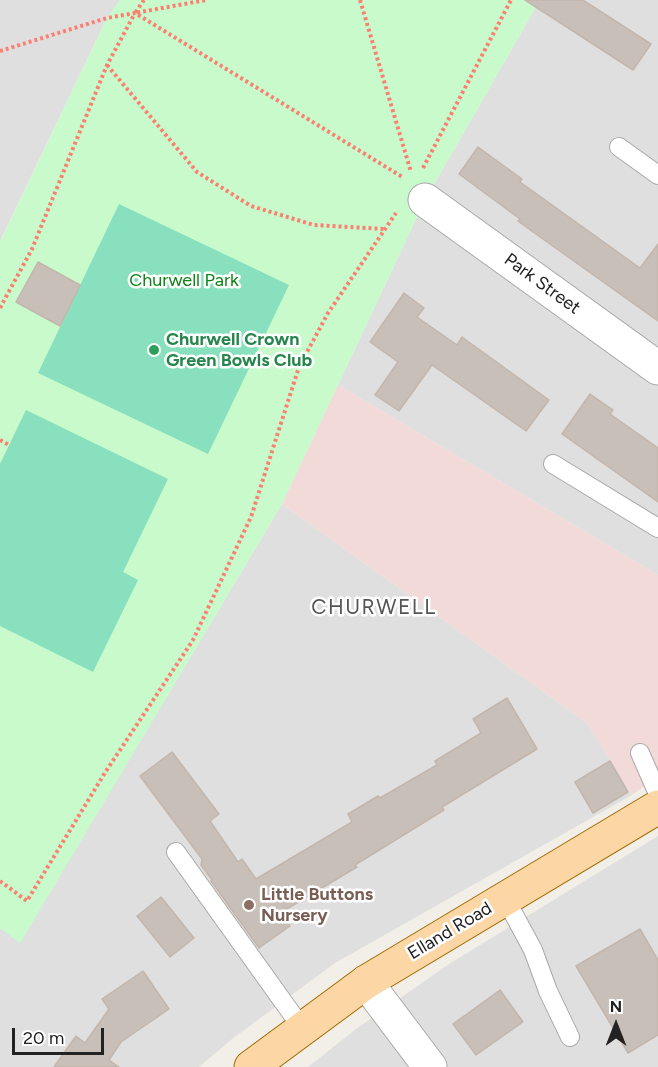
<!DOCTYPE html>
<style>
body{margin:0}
#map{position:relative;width:658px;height:1067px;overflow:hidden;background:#f2efe9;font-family:Figtree,sans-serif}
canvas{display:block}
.north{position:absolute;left:586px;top:995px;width:60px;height:60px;-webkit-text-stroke:4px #fff;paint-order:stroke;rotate:0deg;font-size:16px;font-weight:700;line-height:24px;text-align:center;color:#222}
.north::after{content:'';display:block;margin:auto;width:21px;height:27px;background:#222;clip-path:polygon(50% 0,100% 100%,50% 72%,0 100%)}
.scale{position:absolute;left:12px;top:1028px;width:92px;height:27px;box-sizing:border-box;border:3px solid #222;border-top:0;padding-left:8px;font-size:18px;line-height:21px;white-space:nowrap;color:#222;-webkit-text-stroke:4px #fff;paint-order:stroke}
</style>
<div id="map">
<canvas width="658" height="1067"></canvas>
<div class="north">N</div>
<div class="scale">20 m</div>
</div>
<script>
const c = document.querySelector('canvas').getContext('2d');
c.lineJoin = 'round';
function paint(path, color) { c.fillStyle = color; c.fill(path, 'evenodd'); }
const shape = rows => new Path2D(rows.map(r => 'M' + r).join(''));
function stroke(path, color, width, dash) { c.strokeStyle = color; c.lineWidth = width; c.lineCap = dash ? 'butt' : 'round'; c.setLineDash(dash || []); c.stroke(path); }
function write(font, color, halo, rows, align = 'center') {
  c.font = font + ' Figtree,sans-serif'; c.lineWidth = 5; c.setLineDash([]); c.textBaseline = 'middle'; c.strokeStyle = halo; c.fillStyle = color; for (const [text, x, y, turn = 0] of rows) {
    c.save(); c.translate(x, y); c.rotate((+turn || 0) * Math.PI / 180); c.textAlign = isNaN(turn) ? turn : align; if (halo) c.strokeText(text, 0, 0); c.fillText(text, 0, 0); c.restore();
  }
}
const residential = shape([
 [0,0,120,0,107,18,0,241],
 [540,0,658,0,658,575,338,385,425,200],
 [282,504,587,723,632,795,335,963,232,1039,199,1067,0,1067,0,928,20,942],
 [658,836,658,1067,308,1067,356,1029,449,964]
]);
const commercial = shape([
 [338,385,658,575,658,776,632,795,587,723,282,504]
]);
const park = shape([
 [120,0,540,0,425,200,282,504,20,943,0,928,0,242,107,18]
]);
const pitch = shape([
 [119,204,289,285,208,454,38,373],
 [26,410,168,479,123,572,138,580,93,672,0,626,0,464]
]);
const building = shape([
 [525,0,583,0,651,44,633,70,525,0],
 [478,147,522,179,520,182,640,268,658,244,658,321,540,237,518,221,520,219,459,174,478,147],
 [38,262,80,285,60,326,16,302,38,262],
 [404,293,424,308,417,317,457,345,462,337,549,400,526,431,432,365,399,411,375,395,398,362,370,342,404,293],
 [590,394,613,410,610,414,658,448,658,502,562,434,590,394],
 [507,698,537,749,442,807,444,810,355,865,357,867,280,913,290,926,259,948,211,881,212,880,201,865,202,859,140,776,172,752,219,814,210,821,238,862,242,859,256,879,352,822,348,814,378,796,380,798,437,765,435,761,481,733,473,719,507,698],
 [610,761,628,792,593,813,575,782,610,761],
 [161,897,194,938,170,957,137,916,161,897],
 [640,929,658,960,658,1035,628,1053,576,966,640,929],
 [143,971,169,1009,121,1042,109,1060,119,1067,54,1067,76,1036,85,1043,109,1009,102,999,143,971],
 [500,990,523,1022,476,1055,453,1024,500,990]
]);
const path = shape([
 [144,0,135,13,206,0],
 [360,0,411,172],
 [0,51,107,18,135,13,404,178],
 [107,65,197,172,251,206,314,225,385,229],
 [423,168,511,0],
 [0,308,32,249,107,65,135,13],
 [0,440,9,445],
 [0,881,27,901,106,771,193,640,251,517,299,367,328,313,396,213]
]);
const service = shape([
 [619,147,658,175],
 [553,464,658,528],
 [640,753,658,794],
 [176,852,302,1028],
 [505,898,533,950,548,991,570,1037]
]);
const minor = shape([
 [425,200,658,368],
 [366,982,430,1067]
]);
const primary = shape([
 [251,1067,366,982,658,807]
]);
const markers = [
 [154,350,6,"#2e9e5b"],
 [249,905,6,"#8d6e63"]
];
const parkNames = [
 ["Churwell Park",184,281]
];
const streetNames = [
 ["Park Street",542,284,36],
 ["Elland Road",450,931,-31]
];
const leisureNames = [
 ["Churwell Crown",166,340],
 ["Green Bowls Club",166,361]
];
const educationNames = [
 ["Little Buttons",261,895],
 ["Nursery",261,916]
];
const quarterNames = [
 ["CHURWELL",374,608]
];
paint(residential, '#e0dfdf');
paint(commercial, '#f2dad9');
paint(park, '#c8facc');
paint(pitch, '#88e0be');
paint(building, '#c7bfb8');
stroke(building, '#c4b6ab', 1.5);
stroke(service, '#a9a9a9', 20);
stroke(minor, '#a9a9a9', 35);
stroke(primary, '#a06b00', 35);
stroke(path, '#fa8072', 4, [3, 3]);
stroke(service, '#fff', 18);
stroke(minor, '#fff', 33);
stroke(primary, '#fcd6a4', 33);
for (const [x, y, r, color] of markers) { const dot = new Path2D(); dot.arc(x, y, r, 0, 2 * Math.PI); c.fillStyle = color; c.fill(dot); stroke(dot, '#fff', 2); }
write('18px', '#0c8416', '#fff', parkNames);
write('18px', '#222', '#fff', streetNames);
write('bold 18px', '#27864d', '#fff', leisureNames, 'left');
write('bold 18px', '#785e54', '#fff', educationNames, 'left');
c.letterSpacing = '1.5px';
write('21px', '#555', '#fff', quarterNames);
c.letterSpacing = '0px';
</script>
